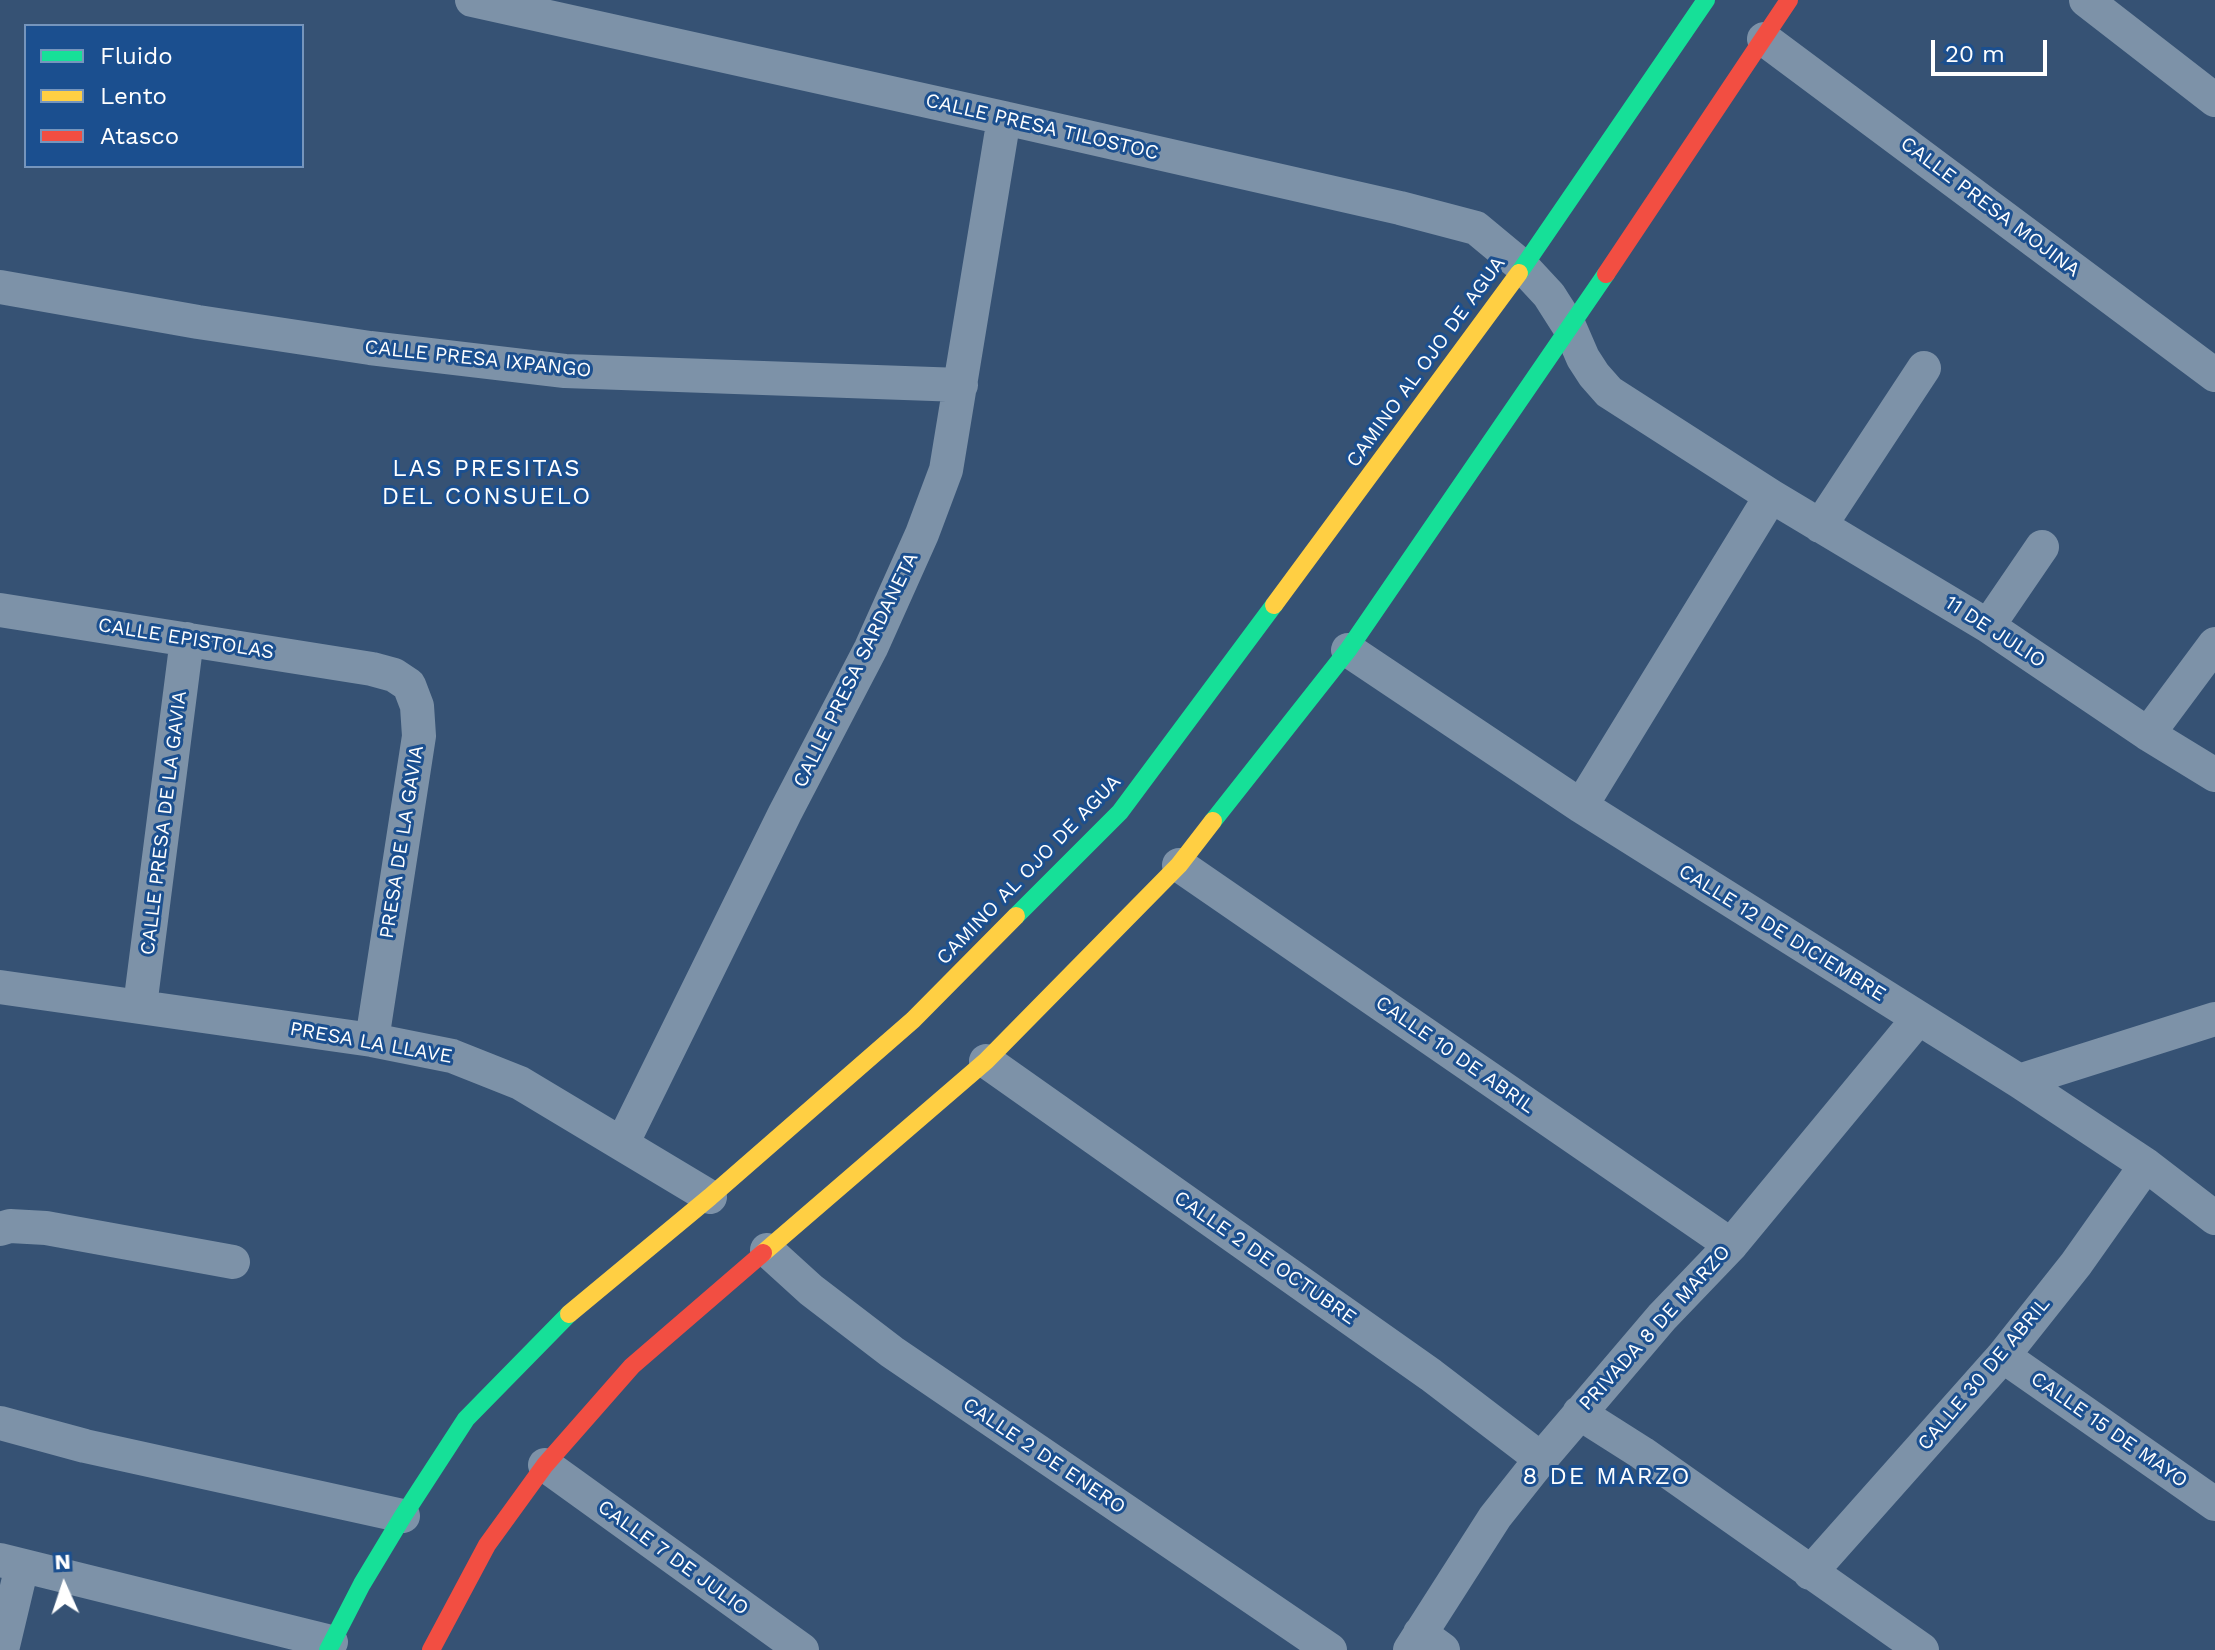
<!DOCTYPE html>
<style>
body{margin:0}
#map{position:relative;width:2215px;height:1650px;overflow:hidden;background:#365274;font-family:"Work Sans",sans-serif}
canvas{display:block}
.legend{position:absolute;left:24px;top:24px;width:280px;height:144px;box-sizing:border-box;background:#1b4f8f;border:2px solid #7695bc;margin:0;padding:10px 14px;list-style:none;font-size:24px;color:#fff}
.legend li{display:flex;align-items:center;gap:16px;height:40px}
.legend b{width:40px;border:2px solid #7695bc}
.north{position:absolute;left:24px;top:1546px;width:80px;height:80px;-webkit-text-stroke:6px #1b4f8f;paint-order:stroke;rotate:357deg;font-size:22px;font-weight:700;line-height:32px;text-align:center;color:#fff}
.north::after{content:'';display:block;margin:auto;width:28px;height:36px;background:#fff;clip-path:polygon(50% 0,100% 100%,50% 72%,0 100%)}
.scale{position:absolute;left:1931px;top:40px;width:116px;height:36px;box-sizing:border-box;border:4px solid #fff;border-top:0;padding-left:10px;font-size:24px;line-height:28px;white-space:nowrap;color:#fff;-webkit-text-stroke:6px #1b4f8f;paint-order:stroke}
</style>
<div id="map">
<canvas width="2215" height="1650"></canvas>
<ul class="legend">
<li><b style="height:10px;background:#16e098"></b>Fluido</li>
<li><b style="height:10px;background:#ffcf43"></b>Lento</li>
<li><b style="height:10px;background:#f24e42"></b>Atasco</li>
</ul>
<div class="north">N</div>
<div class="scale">20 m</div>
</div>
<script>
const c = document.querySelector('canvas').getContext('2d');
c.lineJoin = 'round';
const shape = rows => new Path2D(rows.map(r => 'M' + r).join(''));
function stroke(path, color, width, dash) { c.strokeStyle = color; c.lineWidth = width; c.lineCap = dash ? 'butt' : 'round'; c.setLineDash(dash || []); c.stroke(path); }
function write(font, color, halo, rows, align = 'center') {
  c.font = font + ' "Work Sans",sans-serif'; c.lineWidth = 6; c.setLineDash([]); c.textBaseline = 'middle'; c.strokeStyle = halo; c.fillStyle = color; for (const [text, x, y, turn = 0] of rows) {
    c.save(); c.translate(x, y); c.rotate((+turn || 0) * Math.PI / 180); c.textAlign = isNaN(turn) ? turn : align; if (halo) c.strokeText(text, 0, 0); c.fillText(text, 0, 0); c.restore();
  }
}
const street = shape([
 [472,0,1004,118,1400,208,1476,228,1523,267,1549,295,1570,328,1583,358,1594,375,1609,392,1771,496,1988,626,2148,734,2215,775],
 [2086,0,2215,100],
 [1764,39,2215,375],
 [0,287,198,322,370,348,565,371,961,385],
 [1820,526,1924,368],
 [0,610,372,669,394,675,409,685,417,706,419,736,372,1040],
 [1988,626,2042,547],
 [1348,650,1581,806,2019,1081,2146,1165,2215,1218],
 [2148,734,2215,644],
 [1581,806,1771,496],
 [1179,865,1731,1245],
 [0,987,372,1040,452,1056,520,1083,710,1197],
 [140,1006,187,639],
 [986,1061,1431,1375,1541,1459],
 [2019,1081,2215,1019],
 [622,1144,785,813,871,648,922,534,946,470,1004,118],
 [0,1229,10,1226,46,1228,233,1262],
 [767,1250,811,1290,892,1352,1330,1650],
 [2003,1356,2215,1504],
 [1579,1413,1642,1453,1922,1650],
 [0,1423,85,1446,403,1516],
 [545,1465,802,1650],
 [0,1560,331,1642],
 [1810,1573,2003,1356,2076,1264,2146,1165],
 [1420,1633,1443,1650],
 [2,1650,22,1566],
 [1410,1650,1495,1517,1541,1459,1662,1317,1731,1245,1918,1019]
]);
const fast = shape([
 [1519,273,1706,0],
 [1213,821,1348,650,1606,274],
 [1016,916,1120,812,1274,605],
 [328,1650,362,1584,403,1516,466,1419,569,1314]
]);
const slow = shape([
 [1274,605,1519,273],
 [763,1253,986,1061,1179,865,1213,821],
 [569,1314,710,1197,913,1020,1016,916]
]);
const jam = shape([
 [1606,274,1789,0],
 [431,1650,487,1545,545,1465,632,1366,763,1253]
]);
const streetNames = [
 ["CALLE PRESA TILOSTOC",1042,127,13],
 ["CALLE PRESA MOJINA",1990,207,37],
 ["CALLE PRESA IXPANGO",478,359,6],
 ["CAMINO AL OJO DE AGUA",1426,362,-54],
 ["11 DE JULIO",1995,632,33],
 ["CALLE EPISTOLAS",186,639,9],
 ["CALLE PRESA SARDANETA",856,670,-64],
 ["CALLE PRESA DE LA GAVIA",164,823,-83],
 ["PRESA DE LA GAVIA",402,842,-81],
 ["CAMINO AL OJO DE AGUA",1029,870,-46],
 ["CALLE 12 DE DICIEMBRE",1782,933,32],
 ["PRESA LA LLAVE",371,1043,10],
 ["CALLE 10 DE ABRIL",1455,1055,35],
 ["CALLE 2 DE OCTUBRE",1265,1258,35],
 ["PRIVADA 8 DE MARZO",1655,1328,-48],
 ["CALLE 30 DE ABRIL",1984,1374,-50],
 ["CALLE 15 DE MAYO",2109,1430,35],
 ["CALLE 2 DE ENERO",1044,1456,34],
 ["CALLE 7 DE JULIO",673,1558,36]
];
const quarterNames = [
 ["LAS PRESITAS",487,469],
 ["DEL CONSUELO",487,497],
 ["8 DE MARZO",1607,1477]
];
stroke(street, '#7d92a8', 34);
stroke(fast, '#16e098', 18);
stroke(slow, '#ffcf43', 18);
stroke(jam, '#f24e42', 18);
write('20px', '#fff', '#1b4f8f', streetNames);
c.letterSpacing = '2px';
write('24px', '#fff', '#1b4f8f', quarterNames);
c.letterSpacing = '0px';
</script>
